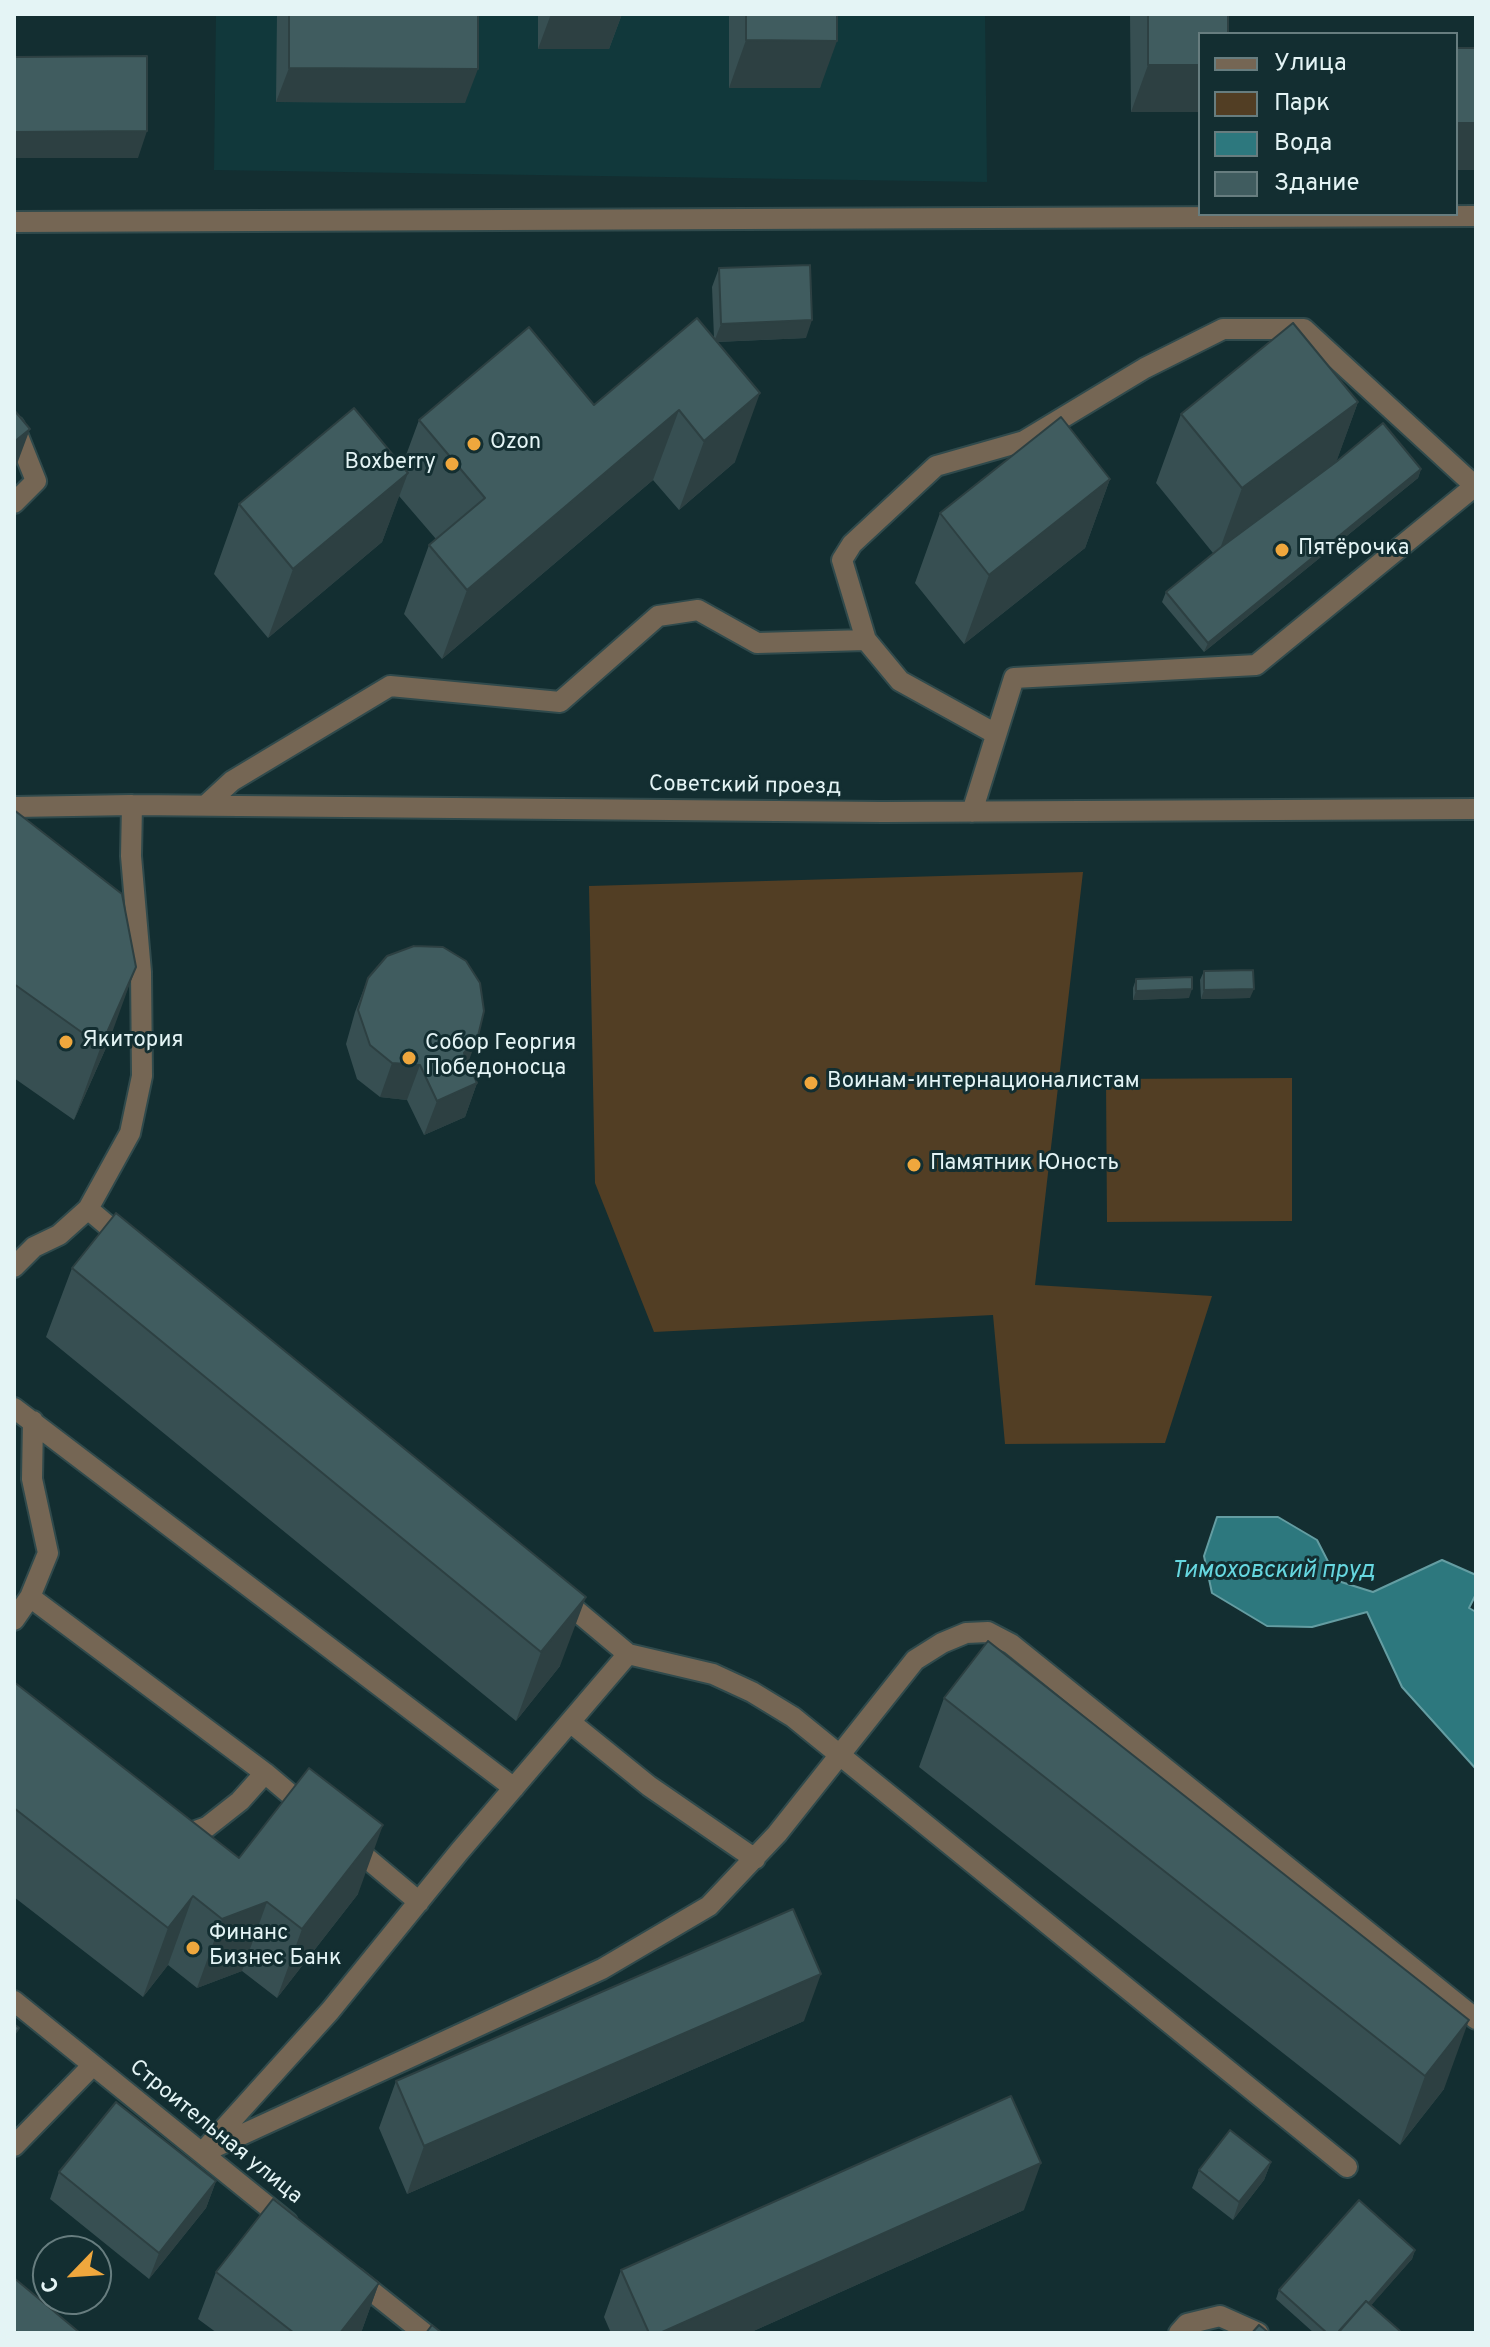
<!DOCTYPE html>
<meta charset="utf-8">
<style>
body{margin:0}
#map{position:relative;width:1490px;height:2347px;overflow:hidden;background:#132e31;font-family:Overpass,sans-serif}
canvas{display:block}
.frame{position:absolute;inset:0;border:16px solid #e4f4f5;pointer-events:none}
.legend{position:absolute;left:1198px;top:32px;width:260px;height:184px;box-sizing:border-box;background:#132e31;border:2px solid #677d7f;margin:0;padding:10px 14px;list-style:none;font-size:24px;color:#e4f4f5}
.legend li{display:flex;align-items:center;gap:16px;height:40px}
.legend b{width:40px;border:2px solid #677d7f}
.north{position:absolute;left:32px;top:2235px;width:80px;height:80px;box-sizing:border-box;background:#132e31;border:2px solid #677d7f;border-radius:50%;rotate:245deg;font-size:22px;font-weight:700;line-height:32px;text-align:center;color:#e4f4f5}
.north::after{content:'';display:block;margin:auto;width:28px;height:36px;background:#efa73d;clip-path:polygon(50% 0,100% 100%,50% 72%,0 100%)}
</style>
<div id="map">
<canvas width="1490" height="2347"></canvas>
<div class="frame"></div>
<ul class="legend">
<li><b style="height:10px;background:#756654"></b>Улица</li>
<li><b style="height:22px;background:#523e24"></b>Парк</li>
<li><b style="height:22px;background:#2d787e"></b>Вода</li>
<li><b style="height:22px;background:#405c5f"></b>Здание</li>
</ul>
<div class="north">С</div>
</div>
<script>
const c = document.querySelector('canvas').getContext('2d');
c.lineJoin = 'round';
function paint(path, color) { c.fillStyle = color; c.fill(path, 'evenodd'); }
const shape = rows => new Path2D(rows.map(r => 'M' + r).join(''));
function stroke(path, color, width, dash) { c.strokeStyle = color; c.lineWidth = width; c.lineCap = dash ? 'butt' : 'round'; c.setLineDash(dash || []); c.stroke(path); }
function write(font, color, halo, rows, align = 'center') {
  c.font = font + ' Overpass,sans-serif'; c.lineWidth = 6; c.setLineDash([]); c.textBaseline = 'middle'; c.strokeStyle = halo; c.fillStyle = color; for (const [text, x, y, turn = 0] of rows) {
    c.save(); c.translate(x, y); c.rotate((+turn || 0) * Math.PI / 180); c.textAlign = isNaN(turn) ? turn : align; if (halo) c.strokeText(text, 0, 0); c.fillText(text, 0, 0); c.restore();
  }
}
const built = shape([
 [216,14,985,14,987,182,214,170]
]);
const green = shape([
 [1083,872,1035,1285,1212,1296,1165,1443,1005,1444,993,1315,654,1332,595,1183,589,886],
 [1292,1078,1292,1221,1107,1222,1106,1079]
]);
const water = shape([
 [1217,1517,1278,1517,1317,1540,1338,1581,1373,1592,1442,1560,1476,1575,1476,1594,1469,1608,1476,1612,1476,1769,1402,1687,1367,1612,1312,1627,1267,1626,1212,1593,1204,1556,1217,1517]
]);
const minor = shape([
 [14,222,1476,216],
 [14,426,36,481,14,503],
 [206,805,232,781,390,686,560,702,658,616,698,610,757,643,866,640],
 [14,807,132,805,883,812,1476,809],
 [972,812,1014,678,1256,665,1475,486,1304,329,1223,329,1145,368,1024,441,936,466,852,544,842,560,866,640,900,681,996,734],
 [127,1242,88,1209,130,1133,142,1076,141,972,131,856,132,805],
 [14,1267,34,1247,59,1235,88,1209],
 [14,1408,514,1788],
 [30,1597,265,1773],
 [560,1597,628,1654,713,1674,752,1692,793,1717,1347,2167],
 [14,1620,30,1597,48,1553,32,1479,33,1421],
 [628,1654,459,1852,330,2011,202,2153,602,1969,709,1906,777,1834,915,1660,942,1643,966,1633,988,1632,1011,1644,1476,2019],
 [570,1722,649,1786,755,1859],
 [179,1837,207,1827,240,1801,265,1773,310,1811],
 [350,1844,419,1902],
 [14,2001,287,2222],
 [14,2146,93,2065],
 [355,2278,424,2333],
 [1179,2333,1187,2324,1220,2316,1258,2333]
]);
const wall = shape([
 [277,14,478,14,465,103,276,102],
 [538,14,622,14,609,49,538,49],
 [729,14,837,14,820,88,729,88],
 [1130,14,1228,14,1200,34,1200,112,1131,112],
 [719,268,806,338,717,342,735,462,679,510,653,480,442,659,404,614,429,545,436,539,399,496,382,542,268,638,214,574,239,504,402,466,419,420,594,405,714,338,712,287],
 [1358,402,1336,462,1421,469,1418,478,1204,652,1162,602,1166,592,1213,553,1156,483,1181,414],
 [1110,479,1085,548,964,644,915,583,940,513],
 [14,810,109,1041,74,1120,14,1078],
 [1204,971,1250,998,1201,999,1200,980],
 [368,978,477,1083,465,1117,424,1135,407,1100,380,1097,357,1079,346,1044,355,1012],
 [1136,979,1189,998,1133,1000,1133,988],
 [72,1268,560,1666,516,1721,46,1337],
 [14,1682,239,1858,358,1894,277,1998,242,1971,197,1988,168,1965,143,1997,14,1897],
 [944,1698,1444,2089,1400,2145,919,1767],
 [804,2021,407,2194,379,2128,396,2081],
 [1271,2162,1264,2180,1233,2220,1192,2188,1199,2170],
 [59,2172,216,2181,206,2208,149,2279,50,2199],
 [1024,2210,749,2333,611,2333,604,2317,621,2270],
 [1415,2250,1412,2259,1371,2305,1399,2333,1314,2333,1276,2299,1279,2290],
 [216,2272,379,2283,362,2330,360,2333,217,2333,198,2319]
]);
const shadedWall = shape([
 [551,14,622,14,609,49,538,49],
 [746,40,837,41,820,88,729,88],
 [1148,65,1200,65,1200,112,1131,112],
 [289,68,478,69,465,103,276,102],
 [1456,123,1476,123,1476,170,1456,170],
 [147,131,138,158,14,158,14,132],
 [812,320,806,338,714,342,721,324],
 [760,393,735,462,679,510,704,441],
 [1358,402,1333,471,1217,557,1242,488],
 [679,410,653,480,442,659,467,590],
 [30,429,14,472,14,442],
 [1421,469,1418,478,1204,652,1208,643],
 [408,473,382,542,268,638,293,569],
 [1110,479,1085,548,964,644,989,575],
 [136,967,109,1041,74,1120,101,1046],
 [1192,989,1189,998,1133,1000,1136,991],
 [1254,989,1250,998,1201,999,1204,990],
 [478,1036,465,1071,464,1053],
 [392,1063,420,1065,407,1100,380,1097],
 [477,1083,465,1117,424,1135,437,1101],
 [586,1597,560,1666,516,1721,541,1652],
 [383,1825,358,1894,277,1998,302,1929],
 [193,1896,168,1965,143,1997,168,1928],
 [267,1902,242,1971,197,1988,222,1919],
 [821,1974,804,2021,407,2194,424,2146],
 [1469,2020,1444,2089,1400,2145,1425,2076],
 [1271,2162,1264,2180,1233,2220,1239,2202],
 [1041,2163,1024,2210,749,2333,660,2333],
 [216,2181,206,2208,149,2279,159,2253],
 [1415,2250,1412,2259,1347,2333,1342,2333],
 [379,2283,362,2330,360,2333,340,2333]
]);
const building = shape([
 [289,14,478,14,478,69,289,68,289,14],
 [746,14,837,14,837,41,746,40,746,14],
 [1148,14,1228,14,1228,34,1200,34,1200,65,1148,65,1148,14],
 [1456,48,1476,48,1476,123,1456,123,1456,48],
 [147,56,147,131,14,132,14,57,147,56],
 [810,265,812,320,721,324,719,268,810,265],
 [697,318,760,393,704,441,679,410,467,590,429,545,485,498,419,420,529,327,594,405,697,318],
 [1293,323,1358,402,1242,488,1181,414,1293,323],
 [354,408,408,473,293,569,239,504,354,408],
 [14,410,30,429,14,442,14,410],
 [1061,417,1110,479,989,575,940,513,1061,417],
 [1383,423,1421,469,1208,643,1166,592,1220,548,1336,462,1383,423],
 [14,810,122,894,136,967,101,1046,14,984,14,810],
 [414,946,443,947,466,961,480,983,484,1011,478,1036,464,1053,477,1083,437,1101,420,1065,392,1063,370,1045,358,1010,368,978,387,956,414,946],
 [1253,970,1254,989,1204,990,1204,971,1253,970],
 [1192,977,1192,989,1136,991,1136,979,1192,977],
 [116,1213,586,1597,541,1652,72,1268,116,1213],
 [988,1641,1469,2020,1425,2076,944,1698,988,1641],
 [14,1682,239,1858,309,1768,383,1825,302,1929,267,1902,222,1919,193,1896,168,1928,14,1808,14,1682],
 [793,1909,821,1974,424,2146,396,2081,793,1909],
 [14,2024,19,2028,14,2035,14,2024],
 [1011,2096,1041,2163,660,2333,649,2333,621,2270,1011,2096],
 [116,2102,216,2181,159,2253,59,2172,116,2102],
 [1230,2130,1271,2162,1239,2202,1199,2170,1230,2130],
 [273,2199,379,2283,340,2333,294,2333,216,2272,273,2199],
 [1359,2200,1415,2250,1369,2303,1366,2301,1338,2333,1327,2333,1279,2290,1359,2200],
 [14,2278,80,2333,14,2333,14,2278],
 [1366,2301,1400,2331,1398,2333,1341,2333,1339,2331,1366,2301],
 [432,2325,442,2333,426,2333,432,2325],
 [1259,2325,1269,2333,1252,2333,1259,2325]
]);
const markers = [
 [474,444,8,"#efa73d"],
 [452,464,8,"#efa73d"],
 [1282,550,8,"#efa73d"],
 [66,1042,8,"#efa73d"],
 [409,1058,8,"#efa73d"],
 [811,1083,8,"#efa73d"],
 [914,1165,8,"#efa73d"],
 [193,1948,8,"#efa73d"]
];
const poiNames = [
 ["Ozon",490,444],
 ["Boxberry",436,464,"right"],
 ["Пятёрочка",1298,550],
 ["Якитория",82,1042],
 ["Собор Георгия",425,1045],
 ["Победоносца",425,1070],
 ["Воинам-интернационалистам",827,1083],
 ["Памятник Юность",930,1165],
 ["Финанс",209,1935],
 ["Бизнес Банк",209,1960]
];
const streetNames = [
 ["Советский проезд",745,787,1],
 ["Строительная улица",215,2133,39]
];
const waterNames = [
 ["Тимоховский пруд",1273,1572]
];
paint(built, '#11383b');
paint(green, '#523e24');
paint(water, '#2d787e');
stroke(water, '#649da2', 2);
stroke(minor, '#304a4c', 24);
stroke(minor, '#756654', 20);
paint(wall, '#374f52');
paint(shadedWall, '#2d4042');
paint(building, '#405c5f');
stroke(building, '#2d4042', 2);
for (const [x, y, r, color] of markers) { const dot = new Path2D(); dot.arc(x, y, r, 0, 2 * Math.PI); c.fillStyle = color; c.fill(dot); stroke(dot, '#132e31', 3); }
write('22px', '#e4f4f5', '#132e31', poiNames, 'left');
write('22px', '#e4f4f5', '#132e31', streetNames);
write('italic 24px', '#66d7e0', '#132e31', waterNames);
</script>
